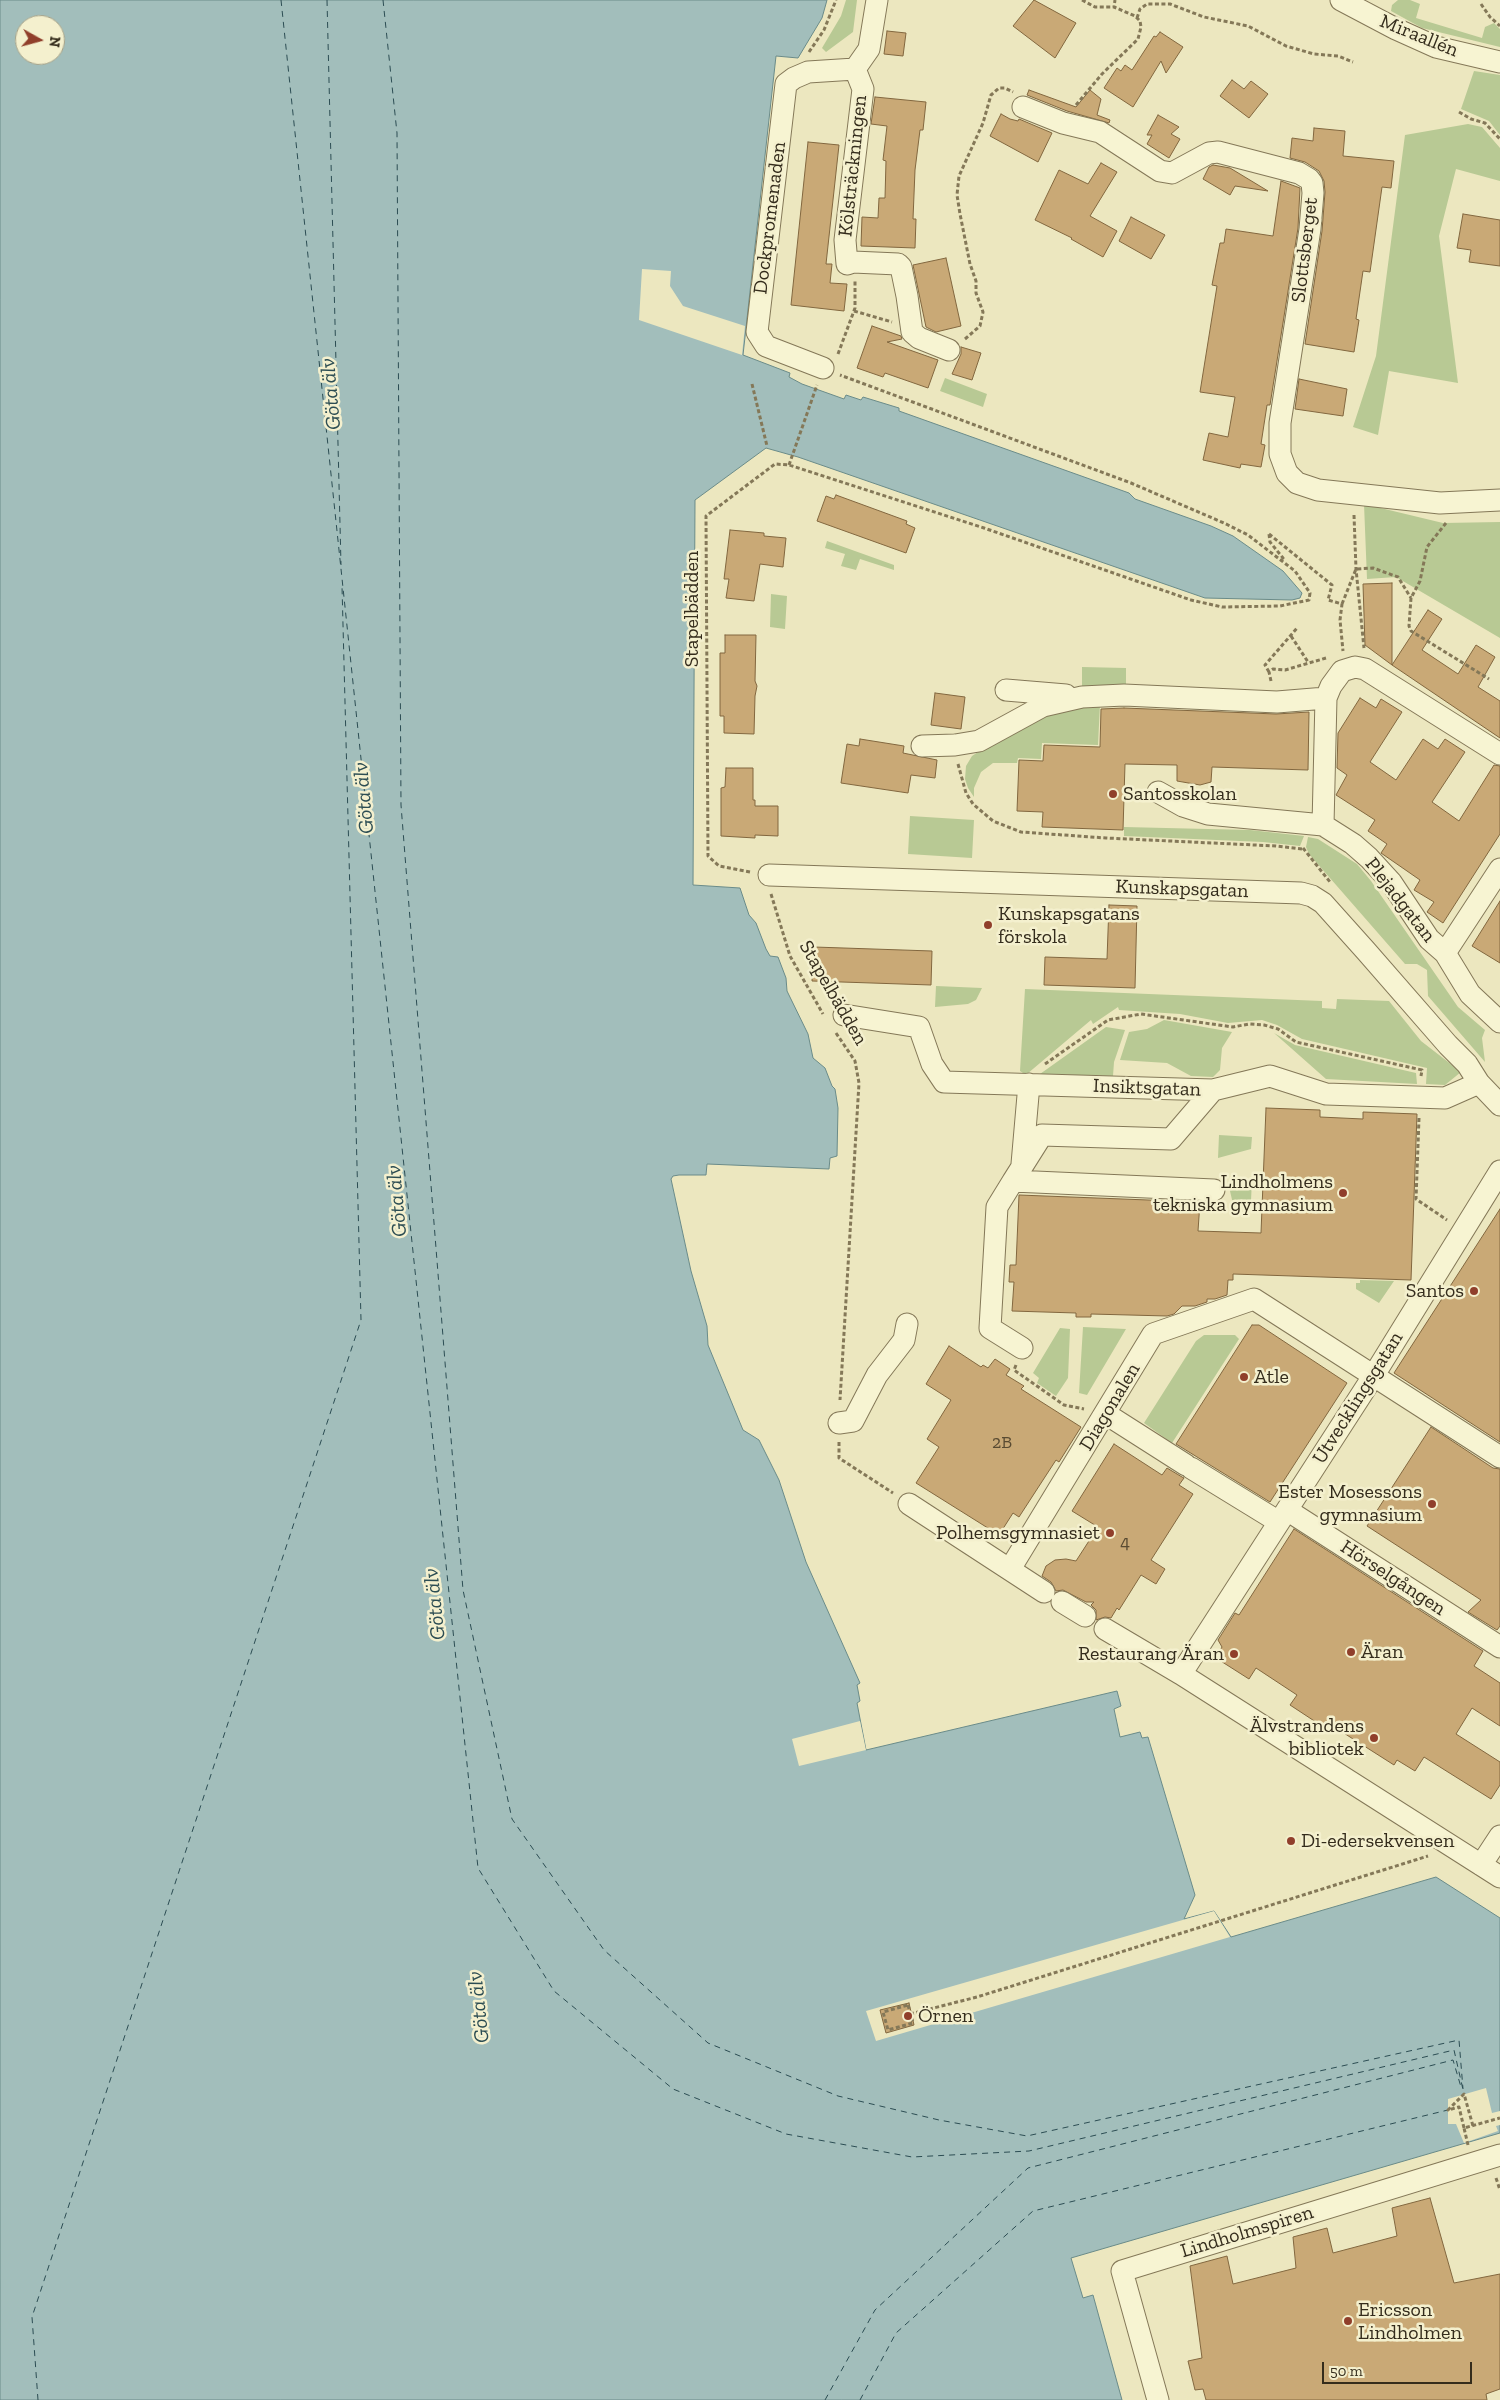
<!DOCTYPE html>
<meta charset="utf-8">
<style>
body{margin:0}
#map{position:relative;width:1500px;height:2400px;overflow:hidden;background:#ece7bf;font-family:"Zilla Slab",serif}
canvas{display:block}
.north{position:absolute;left:15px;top:15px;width:50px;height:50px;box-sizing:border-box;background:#f4f0ce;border:1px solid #a7a287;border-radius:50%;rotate:97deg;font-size:14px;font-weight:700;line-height:20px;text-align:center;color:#342c1c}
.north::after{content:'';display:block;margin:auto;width:18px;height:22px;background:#903f2b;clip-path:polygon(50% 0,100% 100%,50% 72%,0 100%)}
.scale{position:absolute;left:1322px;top:2362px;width:150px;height:22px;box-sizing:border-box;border:2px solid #342c1c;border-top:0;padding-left:6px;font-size:15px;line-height:18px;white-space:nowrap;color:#342c1c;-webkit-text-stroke:4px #f4f0ce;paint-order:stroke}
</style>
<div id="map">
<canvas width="1500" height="2400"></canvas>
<div class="north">N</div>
<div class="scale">50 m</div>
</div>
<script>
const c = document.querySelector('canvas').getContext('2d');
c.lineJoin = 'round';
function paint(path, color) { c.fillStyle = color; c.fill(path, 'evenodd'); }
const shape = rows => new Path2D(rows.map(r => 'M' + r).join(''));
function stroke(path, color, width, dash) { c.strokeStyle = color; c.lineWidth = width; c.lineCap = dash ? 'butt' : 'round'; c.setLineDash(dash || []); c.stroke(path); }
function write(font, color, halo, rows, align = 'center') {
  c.font = font + ' "Zilla Slab",serif'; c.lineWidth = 5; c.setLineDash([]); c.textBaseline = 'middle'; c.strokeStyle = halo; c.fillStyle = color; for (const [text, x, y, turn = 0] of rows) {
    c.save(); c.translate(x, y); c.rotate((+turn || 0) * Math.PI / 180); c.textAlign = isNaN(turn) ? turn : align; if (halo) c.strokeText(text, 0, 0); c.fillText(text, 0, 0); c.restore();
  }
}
const green = shape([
 [846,0,857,0,853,32,826,52,822,48,841,16],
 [1398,0,1410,0,1420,4,1416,18,1482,38,1485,27,1494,23,1500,29,1500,47,1422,28,1391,11,1392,5],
 [1474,71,1500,75,1500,135,1489,121,1461,109],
 [1468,124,1482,127,1500,148,1500,181,1456,169,1439,236,1458,383,1389,371,1378,435,1353,427,1376,356,1405,135],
 [945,378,987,394,983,407,940,391],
 [1364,504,1443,523,1500,522,1500,638,1396,577,1367,579],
 [827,541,894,565,894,570,860,559,856,570,841,566,845,554,825,548],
 [771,594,787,596,785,629,770,627],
 [1082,667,1126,668,1126,690,1082,688],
 [1100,704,1098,745,1042,743,1041,759,1018,758,1017,763,993,763,981,772,974,788,974,797,968,788,965,779,966,766,972,756,1001,737,1037,717],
 [910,816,974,820,972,858,908,854],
 [1124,827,1250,830,1304,836,1300,846,1263,842,1124,836],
 [1308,837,1318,839,1357,864,1371,881,1458,1007,1485,1030,1482,1038,1485,1062,1428,996,1427,970,1417,964,1405,964,1309,854,1306,847],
 [936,986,982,988,976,1000,968,1004,935,1007],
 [1025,989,1322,1001,1322,1008,1336,1009,1337,999,1389,1001,1421,1041,1461,1072,1445,1085,1426,1084,1427,1068,1302,1039,1277,1025,1262,1020,1228,1023,1180,1014,1119,1010,1118,1007,1093,1024,1091,1020,1027,1074,1023,1073,1020,1071],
 [1164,1020,1232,1032,1222,1048,1220,1070,1213,1077,1191,1076,1167,1063,1120,1060,1129,1032,1147,1029],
 [1106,1027,1125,1030,1114,1062,1113,1076,1040,1074],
 [1274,1033,1295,1045,1416,1073,1417,1084,1326,1079],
 [1219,1135,1252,1137,1251,1149,1218,1158],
 [1252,1179,1251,1201,1233,1204,1230,1191,1234,1182],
 [1360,1280,1394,1281,1379,1303,1356,1289,1356,1283,1360,1283],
 [1083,1327,1126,1329,1087,1395,1079,1393],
 [1060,1328,1070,1329,1068,1378,1056,1396,1037,1383,1039,1378,1033,1373],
 [1204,1335,1235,1335,1239,1339,1172,1443,1144,1423,1196,1341]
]);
const water = shape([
 [0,0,827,0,822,18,798,58,776,56,743,355,790,373,789,377,802,384,844,399,846,395,861,400,863,397,899,408,899,411,1129,493,1135,499,1211,526,1233,536,1283,571,1302,593,1300,598,1292,600,1205,598,798,457,766,448,695,500,693,885,740,888,749,915,756,923,766,949,770,956,778,957,786,978,787,991,808,1034,813,1058,825,1068,832,1086,835,1089,838,1108,837,1156,830,1158,829,1169,707,1164,706,1175,679,1175,673,1176,671,1179,691,1271,707,1326,708,1345,743,1430,759,1440,779,1480,806,1562,860,1683,857,1685,860,1701,857,1703,866,1750,1117,1691,1121,1706,1114,1709,1120,1737,1140,1732,1142,1738,1148,1737,1195,1895,1184,1919,1214,1911,1231,1937,1436,1877,1500,1918,1500,2133,1071,2258,1083,2298,1093,2295,1122,2400,0,2400,0,0],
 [25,25,55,25,55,55,25,55,25,25]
]);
const pier = shape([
 [642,269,671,271,670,286,683,306,745,326,742,355,639,320],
 [860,1721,866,1750,799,1766,792,1739],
 [1214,1911,1230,1937,876,2041,866,2011],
 [1486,2088,1492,2113,1500,2111,1500,2125,1496,2126,1498,2131,1464,2143,1456,2124,1448,2124,1448,2099]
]);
const ferry = shape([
 [281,0,478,1868,554,1991,673,2089,786,2134,912,2157,1029,2151,1454,2050,1464,2094],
 [327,0,341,565],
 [383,0,397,133,401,805,463,1590,512,1819,604,1950,708,2043,838,2096,939,2120,1027,2136,1459,2040,1463,2089],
 [38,2400,32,2317,361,1320,342,586],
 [825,2400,875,2310,1028,2168,1453,2060,1461,2087],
 [860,2400,896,2333,1033,2211,1448,2110]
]);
const building = shape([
 [1034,0,1076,23,1055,58,1013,26,1034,0],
 [887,31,906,33,903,56,884,54,887,31],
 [1160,32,1183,47,1166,73,1161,61,1133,107,1104,88,1117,68,1121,71,1125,65,1132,70,1154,36,1156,37,1160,32],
 [1232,80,1244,89,1251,81,1268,94,1249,118,1220,96,1232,80],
 [1029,90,1076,107,1090,90,1101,99,1097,115,1110,120,1109,123,1067,111,1027,95,1029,90],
 [875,97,926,102,923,130,920,130,915,170,913,219,916,219,915,248,861,246,862,217,878,218,879,198,885,198,886,161,883,160,887,126,871,124,875,97],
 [1001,114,1010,119,1018,121,1019,119,1052,133,1038,162,990,136,1001,114],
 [1158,115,1179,127,1171,134,1180,139,1169,158,1147,144,1152,135,1147,135,1158,115],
 [1314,128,1345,131,1343,156,1394,161,1391,188,1382,187,1370,272,1363,271,1356,319,1359,320,1354,352,1305,344,1322,231,1325,192,1324,181,1319,171,1305,162,1290,158,1292,138,1313,141,1314,128],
 [808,142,839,145,826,264,832,264,830,283,847,284,844,311,791,305,808,142],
 [1101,163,1117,172,1090,216,1117,231,1103,257,1071,239,1072,238,1035,220,1059,170,1088,184,1101,163],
 [1213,165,1230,168,1268,191,1235,186,1230,195,1203,179,1209,167,1213,165],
 [1281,181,1300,188,1298,228,1270,405,1267,405,1261,444,1265,445,1261,467,1241,464,1240,468,1203,460,1209,433,1228,437,1235,397,1200,392,1217,286,1212,285,1220,243,1224,243,1226,229,1273,236,1281,181],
 [1463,214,1500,220,1500,266,1469,262,1471,250,1457,248,1463,214],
 [1131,217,1165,235,1151,259,1119,241,1131,217],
 [946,258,961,326,936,332,926,327,913,265,946,258],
 [872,326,901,336,902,339,887,342,938,360,928,388,885,373,883,377,857,368,872,326],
 [961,347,981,353,972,380,952,374,961,354,961,347],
 [1299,379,1347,389,1343,416,1295,409,1299,379],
 [836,495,907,521,906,524,915,528,906,553,817,521,826,496,834,499,836,495],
 [730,530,764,533,764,536,786,538,783,567,760,564,754,601,726,598,729,579,724,579,730,530],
 [1392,583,1392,665,1365,645,1363,584,1392,583],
 [1428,610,1442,619,1422,650,1458,674,1476,645,1495,657,1478,687,1500,701,1500,738,1392,665,1428,610],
 [725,635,756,635,755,681,757,686,755,696,754,734,724,733,724,716,720,716,720,653,725,653,725,635],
 [935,693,965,697,961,729,931,725,935,693],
 [1360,698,1376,708,1381,699,1402,712,1370,762,1396,780,1423,739,1438,749,1445,739,1465,752,1432,802,1459,821,1494,765,1500,766,1500,834,1443,923,1427,912,1434,902,1414,890,1420,880,1381,853,1387,844,1368,831,1375,820,1336,795,1347,775,1337,768,1338,733,1360,698],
 [1124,708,1276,714,1309,712,1308,770,1212,767,1211,782,1200,785,1177,781,1177,765,1125,764,1123,830,1042,827,1043,812,1017,811,1019,760,1043,761,1044,745,1100,747,1101,709,1124,708],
 [860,739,904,746,903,753,937,760,935,778,911,775,908,793,841,783,847,744,859,746,860,739],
 [726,768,753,768,753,800,755,800,755,806,778,806,778,836,755,835,755,838,721,836,721,788,725,787,726,768],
 [1500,901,1500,963,1472,946,1500,901],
 [1109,905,1137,906,1135,988,1044,985,1045,957,1107,959,1109,905],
 [814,947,932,951,931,985,812,981,814,947],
 [1266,1108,1320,1110,1320,1117,1363,1119,1363,1112,1417,1114,1411,1280,1233,1274,1233,1280,1228,1280,1227,1295,1215,1299,1207,1299,1207,1302,1195,1306,1182,1306,1174,1314,1167,1316,1091,1314,1091,1317,1076,1317,1076,1313,1012,1311,1014,1282,1009,1282,1010,1265,1016,1265,1019,1195,1200,1202,1198,1231,1261,1233,1266,1108],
 [1500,1209,1500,1442,1394,1373,1500,1209],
 [1252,1325,1259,1325,1347,1383,1270,1502,1176,1444,1252,1325],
 [949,1346,981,1367,983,1365,988,1368,995,1359,1010,1369,1006,1375,1024,1386,1021,1389,1081,1427,1059,1462,1056,1460,1019,1517,1013,1513,999,1535,916,1483,939,1447,927,1439,951,1400,926,1384,949,1346],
 [1431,1427,1493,1468,1500,1469,1500,1626,1497,1630,1468,1612,1481,1600,1367,1526,1431,1427],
 [1114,1444,1162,1475,1167,1468,1182,1477,1184,1478,1179,1485,1193,1494,1151,1560,1165,1569,1156,1584,1141,1575,1119,1610,1117,1608,1111,1618,1105,1617,1096,1620,1096,1610,1091,1605,1094,1602,1086,1602,1063,1590,1056,1591,1051,1582,1042,1576,1046,1566,1055,1560,1066,1559,1076,1561,1098,1527,1072,1511,1114,1444],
 [1294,1529,1483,1651,1474,1666,1500,1683,1500,1726,1472,1708,1456,1734,1500,1762,1500,1785,1491,1799,1424,1757,1415,1771,1397,1760,1394,1765,1328,1723,1325,1728,1290,1705,1297,1695,1256,1668,1249,1679,1216,1658,1222,1647,1218,1640,1235,1613,1239,1615,1294,1529],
 [909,2003,914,2025,886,2033,880,2010,909,2003],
 [1430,2198,1454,2283,1500,2274,1500,2389,1486,2394,1487,2400,1206,2400,1203,2389,1195,2390,1188,2361,1202,2358,1190,2266,1227,2256,1233,2284,1296,2268,1293,2237,1327,2228,1333,2253,1397,2236,1392,2208,1430,2198]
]);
const path = shape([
 [1082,0,1095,7,1114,7],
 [1481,4,1490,17,1500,26],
 [1137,18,1140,9,1147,4,1170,4,1204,17,1248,26,1286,46,1314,54,1338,56,1353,62],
 [809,52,824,30,836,0],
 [1076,105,1102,74,1138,39,1141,27,1140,21,1135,16,1114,7,1115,0],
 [1459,112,1471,119,1485,123,1500,139],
 [854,311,892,322],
 [965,339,980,326,983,312,976,293,976,281,970,264,960,214,957,195,959,176,983,123,991,95,999,88,1005,88,1013,92],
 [838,354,855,308,855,281],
 [752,384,767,446],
 [789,465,817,385],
 [1354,515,1356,569,1364,648],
 [1446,523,1427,547,1420,581,1411,598,1409,626,1411,631,1489,679],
 [1269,534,1332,585,1328,600,1342,604,1340,620,1343,651],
 [1269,534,1270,542,1283,558,1280,559],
 [1342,604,1356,569,1373,568,1398,577,1411,598],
 [1291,636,1308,662],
 [1269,672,1265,665,1298,627],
 [1271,681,1269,672,1273,669,1285,670,1326,658],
 [958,764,966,793,973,804,993,821,1021,832,1106,838,1276,846,1303,849],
 [1303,848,1330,882],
 [750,872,719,866,708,856,706,516,775,464,789,465,984,528,1191,600,1222,607,1280,606,1309,600,1310,593,1295,571,1248,535,1224,523,1131,483,840,375],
 [771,894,790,956,823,1014],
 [836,1033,855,1061,859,1083,840,1400],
 [1045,1064,1108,1020,1141,1014,1233,1027,1249,1024,1264,1025,1278,1029,1296,1042,1422,1070,1421,1076],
 [1419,1118,1416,1199,1447,1220],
 [1016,1365,1014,1370,1064,1405,1084,1409],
 [839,1442,839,1458,893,1493],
 [908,2005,913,2023,888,2030,883,2012,908,2005],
 [910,2014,977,1997,1428,1856],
 [1464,2128,1459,2107,1448,2110,1464,2094,1473,2126],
 [1468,2145,1464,2128,1500,2118],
 [1496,2178,1500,2190]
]);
const minor = shape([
 [1341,0,1396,29,1436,47,1500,62],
 [855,69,863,89,845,240,847,264,853,262,898,264,901,267,907,296,912,332,919,338,949,350],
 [1023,107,1063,123,1100,132,1160,171,1172,173,1209,153,1218,152,1299,173,1309,179,1312,183,1313,193,1310,229,1280,423,1280,454,1287,473,1297,483,1318,490,1440,503,1500,500],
 [823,368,766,346,757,332,786,84,794,78,808,72,855,69,869,49,877,0],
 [1006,690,1066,695],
 [1326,698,1331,686,1342,671,1355,667,1365,669,1500,754],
 [922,746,955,745,979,741,1043,706,1082,697,1124,695,1277,702,1326,698,1323,825],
 [1158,792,1183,806,1208,814,1323,825,1353,844,1369,858,1391,882,1429,939,1445,953,1470,994,1500,1022],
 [769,875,1301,893,1312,896,1323,903,1366,951,1448,1045,1467,1064,1479,1083,1500,1105],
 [1445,953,1500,869],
 [844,1015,919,1027,932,1064,944,1082,1213,1090,1270,1076,1326,1094,1445,1098,1479,1083],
 [1022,1164,1029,1084],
 [1013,1181,1042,1135,1171,1139,1213,1090],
 [1022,1348,990,1328,997,1207,1013,1181,1214,1190],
 [1106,1414,1186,1465],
 [839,1423,853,1421,877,1375,904,1340,907,1324],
 [1191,1468,1279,1522],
 [909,1504,1044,1592],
 [1287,1510,1500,1647],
 [1010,1569,1153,1334,1254,1299,1500,1457],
 [1062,1602,1085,1616],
 [1105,1629,1181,1674,1500,1877],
 [1181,1674,1374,1375,1500,1171],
 [1481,1865,1500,1836],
 [1158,2400,1122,2271,1500,2155]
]);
const markers = [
 [1113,794,5,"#903f2b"],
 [988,925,5,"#903f2b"],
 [1343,1193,5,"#903f2b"],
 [1474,1291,5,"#903f2b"],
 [1244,1377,5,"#903f2b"],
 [1432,1504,5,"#903f2b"],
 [1110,1533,5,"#903f2b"],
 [1351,1652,5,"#903f2b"],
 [1234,1654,5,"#903f2b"],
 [1374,1738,5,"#903f2b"],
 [1291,1841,5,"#903f2b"],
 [908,2016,5,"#903f2b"],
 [1348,2321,5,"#903f2b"]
];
const numberNames = [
 ["2B",1002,1443],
 ["4",1125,1543]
];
const streetNames = [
 ["Miraallén",1419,36,22],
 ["Kölsträckningen",853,166,-84],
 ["Dockpromenaden",770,218,-83],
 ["Slottsberget",1305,250,-83],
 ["Stapelbädden",692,609,-90],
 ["Kunskapsgatan",1182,889,2],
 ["Plejadgatan",1400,900,52],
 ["Stapelbädden",833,993,60],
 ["Insiktsgatan",1147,1088,2],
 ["Utvecklingsgatan",1358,1398,-58],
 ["Diagonalen",1110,1407,-59],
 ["Hörselgången",1393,1578,33],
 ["Lindholmspiren",1247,2232,-17]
];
const poiNames = [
 ["Santosskolan",1123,794],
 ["Kunskapsgatans",998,914],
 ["förskola",998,937],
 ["Lindholmens",1333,1182,"right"],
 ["tekniska gymnasium",1333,1205,"right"],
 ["Santos",1464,1291,"right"],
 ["Atle",1254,1377],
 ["Ester Mosessons",1422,1492,"right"],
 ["gymnasium",1422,1515,"right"],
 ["Polhemsgymnasiet",1100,1533,"right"],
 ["Äran",1361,1652],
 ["Restaurang Äran",1224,1654,"right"],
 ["Älvstrandens",1364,1726,"right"],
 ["bibliotek",1364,1749,"right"],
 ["Di-edersekvensen",1301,1841],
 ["Örnen",918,2016],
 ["Ericsson",1358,2310],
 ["Lindholmen",1358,2333]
];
const waterNames = [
 ["Göta älv",331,394,-95],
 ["Göta älv",364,798,-95],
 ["Göta älv",397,1201,-95],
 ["Göta älv",435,1604,-96],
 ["Göta älv",479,2007,-96]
];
paint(green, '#b8c994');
paint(water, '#a2bebb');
stroke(water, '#6a8b89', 1);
paint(pier, '#ece7bf');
stroke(ferry, '#2c4d53', 1, [6, 5]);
paint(building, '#c9a976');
stroke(building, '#82673f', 1);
stroke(minor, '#847858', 23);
stroke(path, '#847858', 3, [4, 2.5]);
stroke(minor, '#f7f4d2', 21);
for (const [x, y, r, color] of markers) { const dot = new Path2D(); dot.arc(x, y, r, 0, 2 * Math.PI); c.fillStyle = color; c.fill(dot); stroke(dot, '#f4f0ce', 2); }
write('18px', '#594b32', null, numberNames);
write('20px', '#342c1c', '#f4f0ce', streetNames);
write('20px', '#342c1c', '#f4f0ce', poiNames, 'left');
write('italic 21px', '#2c4d53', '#f4f0ce', waterNames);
</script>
